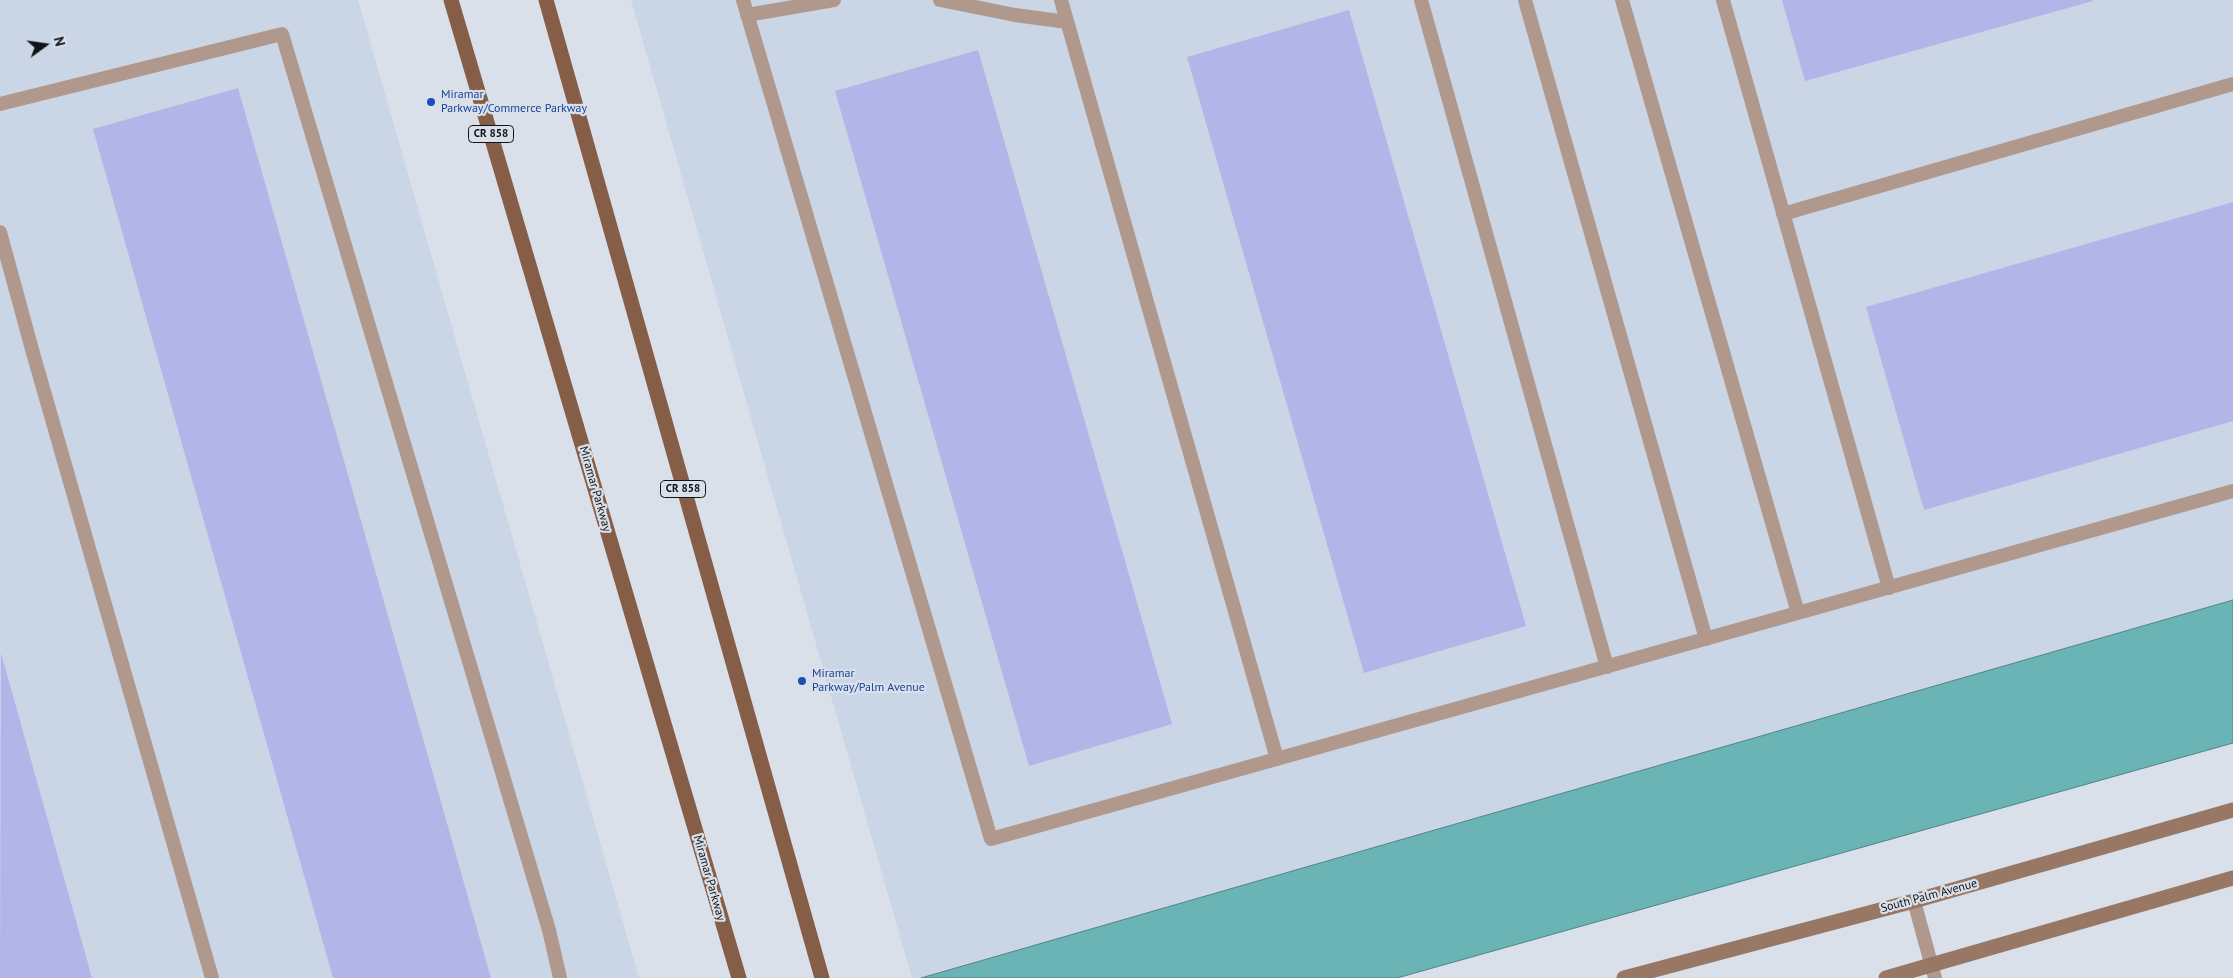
<!DOCTYPE html>
<style>
body{margin:0}
#map{position:relative;width:2233px;height:978px;overflow:hidden;background:#d9e0ea;font-family:"PT Sans",sans-serif}
canvas{display:block}
.north{position:absolute;left:20px;top:20px;width:50px;height:50px;-webkit-text-stroke:4px #d9e0ea;paint-order:stroke;rotate:76deg;font-size:14px;font-weight:700;line-height:20px;text-align:center;color:#111417}
.north::after{content:'';display:block;margin:auto;width:18px;height:22px;background:#111417;clip-path:polygon(50% 0,100% 100%,50% 72%,0 100%)}
</style>
<div id="map">
<canvas width="2233" height="978"></canvas>
<div class="north">N</div>
</div>
<script>
const c = document.querySelector('canvas').getContext('2d');
c.lineJoin = 'round';
function paint(path, color) { c.fillStyle = color; c.fill(path, 'evenodd'); }
const shape = rows => new Path2D(rows.map(r => 'M' + r).join(''));
function stroke(path, color, width, dash) { c.strokeStyle = color; c.lineWidth = width; c.lineCap = dash ? 'butt' : 'round'; c.setLineDash(dash || []); c.stroke(path); }
function write(font, color, halo, rows, align = 'center') {
  c.font = font + ' "PT Sans",sans-serif'; c.lineWidth = 4.5; c.setLineDash([]); c.textBaseline = 'middle'; c.strokeStyle = halo; c.fillStyle = color; for (const [text, x, y, turn = 0] of rows) {
    c.save(); c.translate(x, y); c.rotate((+turn || 0) * Math.PI / 180); c.textAlign = isNaN(turn) ? turn : align; if (halo) c.strokeText(text, 0, 0); c.fillText(text, 0, 0); c.restore();
  }
}
const built = shape([
 [0,0,358,0,639,978,0,978],
 [631,0,2233,0,2233,600,921,978,912,978]
]);
const water = shape([
 [2233,600,2233,743,1397,978,921,978,2233,600]
]);
const building = shape([
 [1782,0,2093,0,2093,1,1805,81],
 [1349,10,1526,626,1364,673,1187,57],
 [978,50,1172,724,1029,766,835,91],
 [238,88,491,978,333,978,93,129],
 [2233,202,2233,421,1924,510,1866,307],
 [1,653,92,978,0,978]
]);
const lane = shape([
 [743,0,991,839,2233,491],
 [940,0,1015,15,1067,22],
 [1061,0,1277,759],
 [1421,0,1607,667],
 [1525,0,1706,639],
 [1622,0,1798,613],
 [1723,0,1889,588],
 [747,15,834,0],
 [0,104,282,34,549,930,560,978],
 [1783,214,2233,84],
 [0,232,33,353,212,978],
 [1914,901,1935,978]
]);
const secondary = shape([
 [1624,978,1914,901,2233,810],
 [1886,978,2233,878]
]);
const primary = shape([
 [451,0,739,978],
 [546,0,822,978]
]);
const markers = [
 [431,102,5,"#1a4fb4"],
 [802,681,5,"#1a4fb4"]
];
const shields = [
 [491,134,45],
 [683,489,45]
];
const shieldNames = [
 ["CR 858",491,134],
 ["CR 858",683,489]
];
const transitNames = [
 ["Miramar",441,95],
 ["Parkway/Commerce Parkway",441,109],
 ["Miramar",812,674],
 ["Parkway/Palm Avenue",812,688]
];
const streetNames = [
 ["Miramar Parkway",595,489,74],
 ["Miramar Parkway",709,878,74],
 ["South Palm Avenue",1929,896,-15]
];
paint(built, '#cad5e5');
paint(water, '#6ab4b5');
stroke(water, '#4f8486', 1);
paint(building, '#b3b5e9');
stroke(lane, '#b0998c', 14);
stroke(secondary, '#987764', 15);
stroke(primary, '#865e47', 15);
for (const [x, y, r, color] of markers) { const dot = new Path2D(); dot.arc(x, y, r, 0, 2 * Math.PI); c.fillStyle = color; c.fill(dot); stroke(dot, '#d9e0ea', 2); }
for (const [x, y, w] of shields) { const box = new Path2D(); box.roundRect(x - w / 2, y - 8.5, w, 17, 4); c.fillStyle = '#d9e0ea'; c.fill(box); stroke(box, '#111417', 1); }
write('bold 11px', '#111417', null, shieldNames);
write('12px', '#164399', '#d9e0ea', transitNames, 'left');
write('12px', '#111417', '#d9e0ea', streetNames);
</script>
